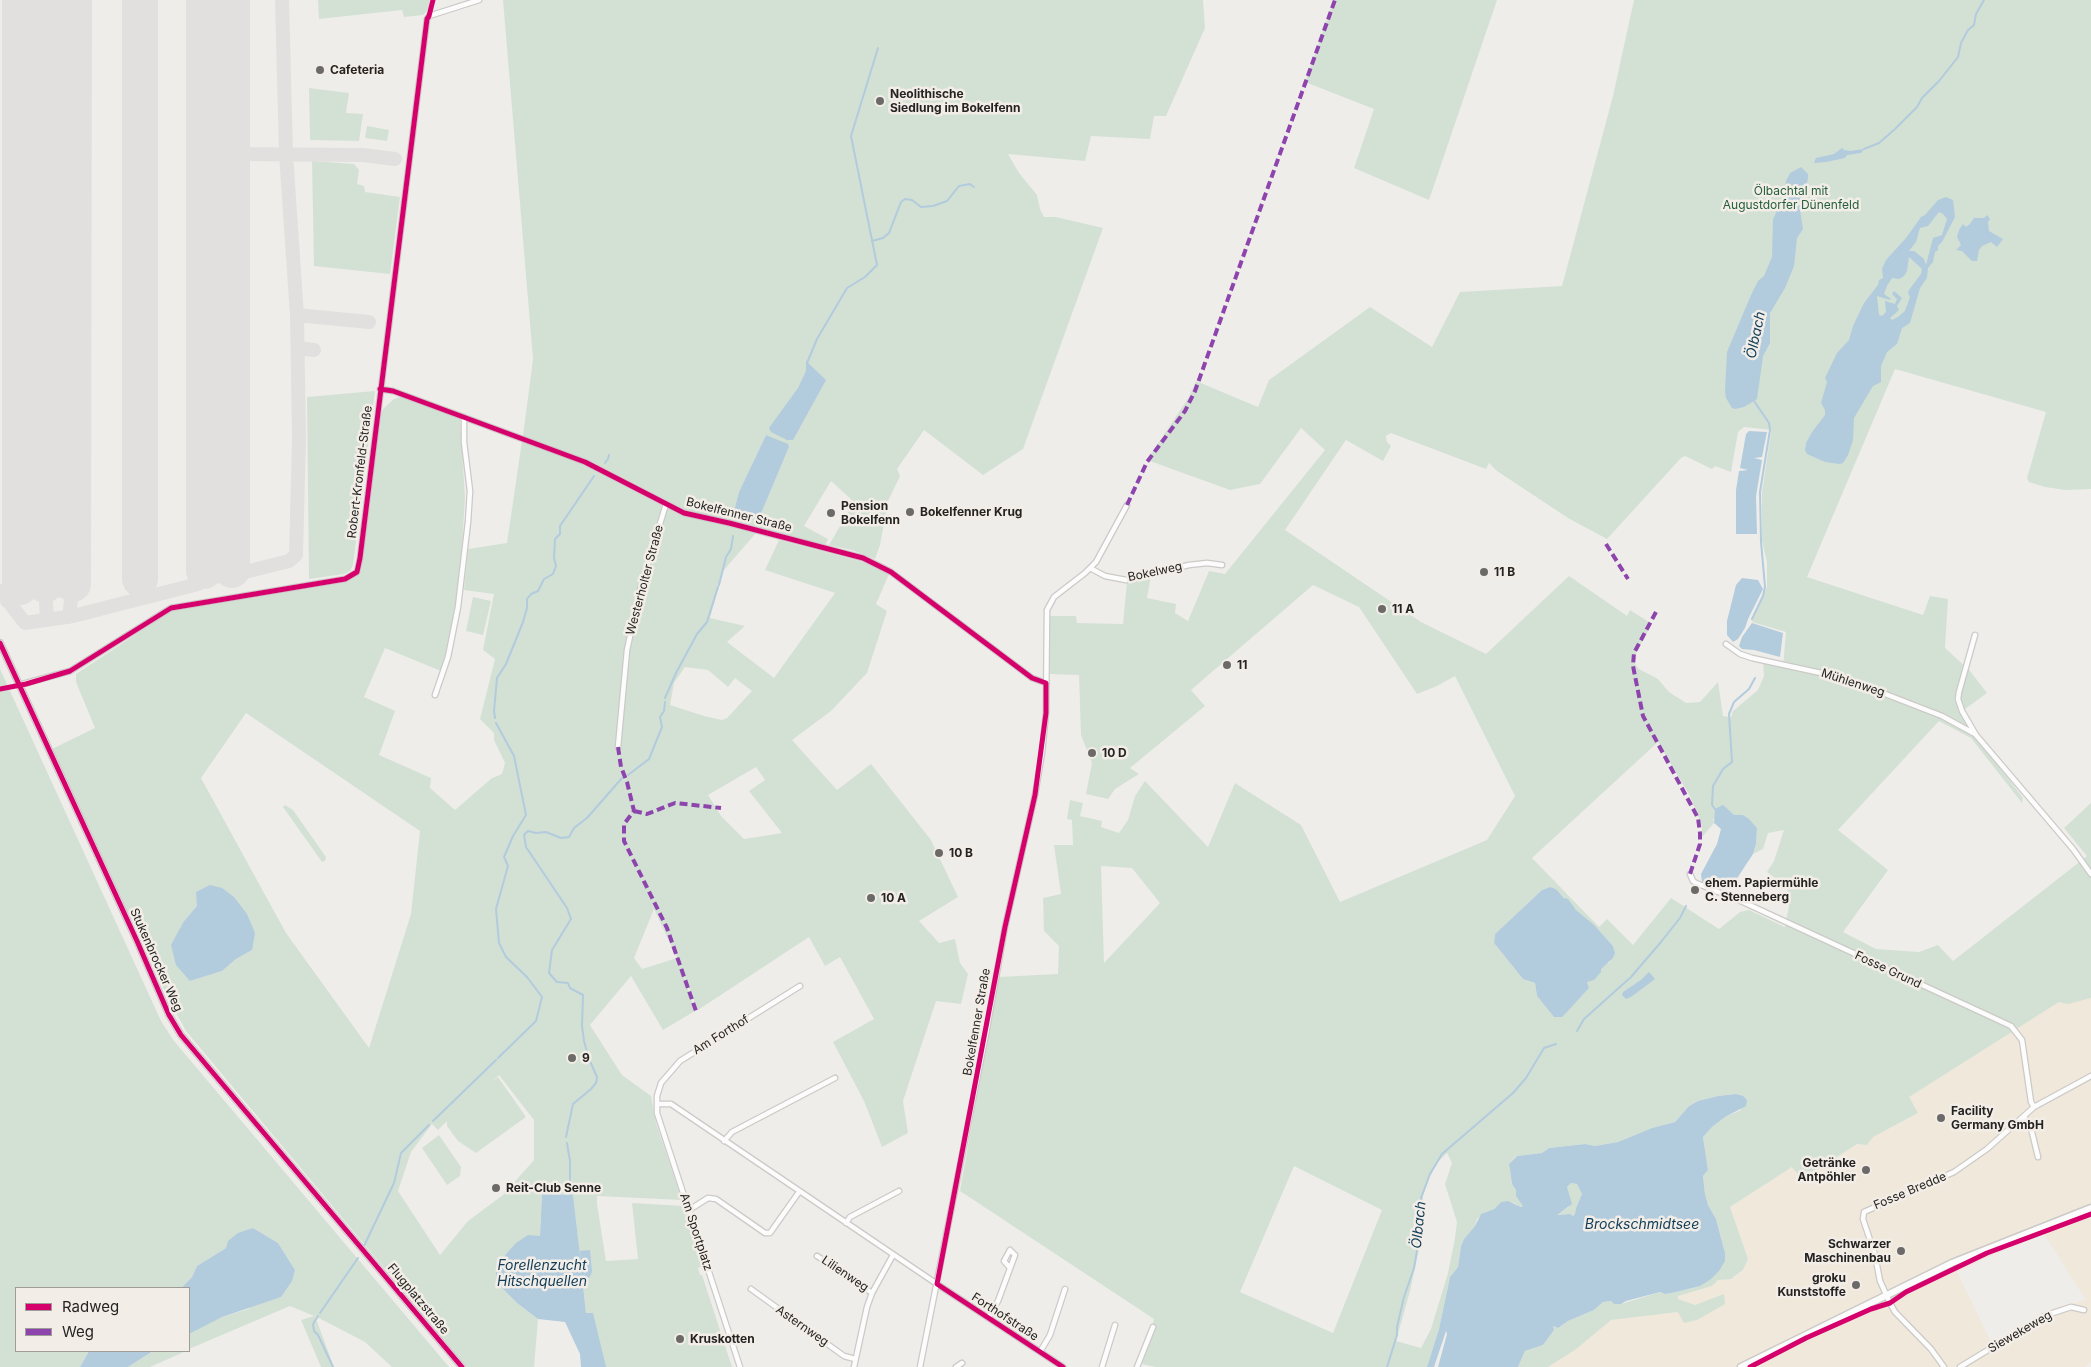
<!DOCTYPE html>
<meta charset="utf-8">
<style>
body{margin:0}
#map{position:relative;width:2091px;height:1367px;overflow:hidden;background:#efedea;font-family:Inter,sans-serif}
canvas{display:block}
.legend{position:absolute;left:15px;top:1287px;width:175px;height:65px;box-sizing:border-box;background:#f2ede7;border:1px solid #a09d98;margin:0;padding:6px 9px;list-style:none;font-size:15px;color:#262422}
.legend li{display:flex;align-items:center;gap:10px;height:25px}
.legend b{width:25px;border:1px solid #a09d98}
</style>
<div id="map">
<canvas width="2091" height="1367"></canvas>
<ul class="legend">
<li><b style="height:6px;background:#d6006c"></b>Radweg</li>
<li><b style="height:6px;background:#8e44ad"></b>Weg</li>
</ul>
</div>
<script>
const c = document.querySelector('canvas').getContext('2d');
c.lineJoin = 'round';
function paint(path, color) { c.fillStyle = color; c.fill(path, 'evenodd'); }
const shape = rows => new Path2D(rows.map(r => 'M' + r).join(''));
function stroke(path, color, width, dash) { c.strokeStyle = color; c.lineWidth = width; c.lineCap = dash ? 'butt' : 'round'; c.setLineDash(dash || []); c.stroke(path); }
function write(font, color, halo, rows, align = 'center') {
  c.font = font + ' Inter,sans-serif'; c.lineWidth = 5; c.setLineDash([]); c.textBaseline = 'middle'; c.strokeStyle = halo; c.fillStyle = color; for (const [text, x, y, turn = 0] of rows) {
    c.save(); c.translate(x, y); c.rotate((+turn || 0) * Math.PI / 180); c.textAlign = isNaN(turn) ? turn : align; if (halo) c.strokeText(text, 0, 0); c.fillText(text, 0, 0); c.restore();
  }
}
const industrial = shape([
 [2091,997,2091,1362,2085,1367,1548,1367,1575,1350,1610,1320,1678,1312,1721,1294,1695,1305,1678,1299,1677,1296,1712,1286,1718,1280,1734,1278,1743,1270,1748,1259,1730,1207,1792,1167,1837,1156,1857,1144,1867,1145,1872,1137,1918,1114,1908,1097,2059,1002],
 [2044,1234,2086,1300,2051,1309,1992,1344,1957,1272,1990,1256]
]);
const green = shape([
 [318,0,430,0,428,10,423,15,404,17,402,10,319,19],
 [503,0,1203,0,1205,28,1166,116,1154,116,1150,139,1091,136,1085,161,1008,154,1019,173,1037,195,1040,209,1044,217,1056,217,1103,228,1023,449,983,475,924,430,897,469,900,476,888,501,880,545,875,559,852,550,829,545,854,502,831,481,804,526,828,539,825,546,685,510,600,466,523,436,533,359],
 [766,435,788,445,789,447,760,516,757,520,738,516,734,511,739,492],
 [1334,0,1497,0,1429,200,1354,168,1374,109,1305,82],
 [1634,0,2091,0,2091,489,2065,490,2045,487,2029,482,2027,478,2046,412,1895,369,1807,577,1923,615,1930,596,1948,599,1945,648,1970,671,1987,693,1965,709,1967,725,2023,798,2022,803,1971,738,1939,721,1838,830,1888,870,1843,932,1876,949,1919,952,1938,945,1953,961,2087,856,2064,828,2091,803,2091,998,2068,1004,2059,1002,1909,1097,1918,1113,1873,1137,1867,1145,1857,1144,1802,1179,1792,1167,1730,1207,1748,1259,1743,1270,1731,1279,1718,1280,1712,1286,1678,1296,1678,1299,1695,1305,1724,1294,1725,1304,1697,1320,1684,1323,1678,1312,1611,1320,1575,1350,1548,1367,1518,1367,1525,1351,1543,1345,1554,1330,1553,1326,1558,1328,1568,1321,1594,1310,1603,1302,1611,1301,1614,1304,1621,1304,1660,1292,1665,1294,1672,1293,1700,1286,1719,1271,1725,1253,1716,1219,1708,1205,1705,1194,1703,1176,1708,1170,1703,1137,1712,1127,1725,1117,1741,1110,1736,1094,1718,1096,1698,1101,1689,1106,1675,1122,1652,1128,1618,1142,1595,1146,1585,1144,1549,1148,1542,1153,1516,1156,1509,1164,1512,1184,1516,1190,1516,1196,1524,1206,1521,1207,1514,1203,1501,1202,1494,1209,1485,1212,1477,1219,1475,1226,1464,1239,1461,1246,1458,1267,1450,1277,1439,1329,1427,1367,1156,1367,1142,1364,1154,1319,960,1191,998,977,1058,974,1059,946,1044,931,1043,898,1061,894,1054,845,1073,845,1072,820,1067,819,1070,800,1083,803,1080,816,1102,821,1101,827,1119,833,1128,820,1135,796,1145,781,1208,847,1235,783,1301,825,1340,902,1487,840,1515,796,1455,676,1437,686,1417,694,1359,607,1313,585,1191,690,1205,706,1130,768,1139,774,1115,789,1108,799,1086,794,1092,763,1081,735,1079,675,1050,674,1048,616,1076,616,1077,623,1123,624,1127,582,1151,576,1147,598,1176,604,1175,613,1188,621,1209,571,1225,574,1325,450,1301,428,1260,484,1230,490,1147,460,1189,397,1196,381,1258,407,1269,380,1370,307,1432,347,1460,292,1562,286,1613,96],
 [1744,427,1771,430,1771,432,1762,492,1762,541,1767,562,1767,587,1757,607,1752,622,1786,632,1783,667,1763,662,1764,676,1758,690,1733,711,1731,717,1723,716,1718,682,1700,702,1686,703,1669,692,1658,679,1639,669,1635,664,1636,652,1652,624,1630,610,1627,616,1569,576,1486,654,1421,622,1285,530,1346,440,1383,461,1391,446,1387,442,1386,436,1391,433,1486,469,1489,463,1497,471,1568,518,1607,539,1681,458,1685,456,1712,469,1715,466,1731,472,1738,432],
 [1658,742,1690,796,1702,826,1702,837,1714,823,1713,819,1743,815,1757,828,1756,844,1753,854,1763,849,1768,833,1784,830,1774,861,1767,872,1787,887,1789,906,1785,927,1749,910,1740,912,1719,929,1671,898,1633,945,1607,919,1599,927,1532,858],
 [1101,866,1132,868,1160,903,1104,963],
 [1550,887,1556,889,1576,910,1599,931,1613,946,1615,953,1609,963,1606,963,1587,982,1589,988,1562,1017,1554,1017,1537,996,1535,983,1523,979,1494,943,1495,934,1542,890],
 [1447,1153,1452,1163,1445,1184,1457,1222,1455,1238,1448,1273,1431,1329,1421,1348,1396,1341,1410,1291,1422,1235,1423,1196,1429,1178,1438,1162],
 [1294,1166,1382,1210,1333,1333,1240,1292],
 [309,88,349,93,346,113,363,114,359,141,310,140],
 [367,126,389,130,387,141,365,138],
 [312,161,354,164,359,170,357,184,364,186,365,192,400,197,390,274,314,266],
 [375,391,353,565,350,571,344,574,309,579,307,397],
 [401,397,460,419,465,497,461,564,456,608,441,671,385,648,364,697,395,711,379,755,431,778,430,788,455,810,492,778,502,774,505,763,494,740,494,733,480,719,495,659,483,650,494,594,464,590,468,549,507,543,522,441,582,463,684,515,756,533,723,571,710,618,745,626,727,642,774,678,835,593,765,570,779,540,863,562,889,574,876,604,887,611,867,673,831,711,792,740,837,790,871,764,931,840,958,897,919,921,939,943,955,939,960,963,968,974,961,1004,936,1001,903,1101,908,1133,882,1147,864,1101,833,1042,874,1019,840,957,825,966,809,937,698,1010,682,970,695,1011,663,1030,631,976,590,1025,622,1075,651,1096,656,1123,682,1200,597,1196,597,1204,606,1261,638,1259,632,1203,684,1206,704,1266,698,1268,700,1275,702,1275,732,1367,604,1367,592,1313,586,1313,573,1195,542,1194,540,1236,496,1282,517,1303,538,1319,534,1367,467,1367,186,1031,169,1000,52,749,95,728,76,682,76,674,167,614,173,611,347,582,357,574,361,568,379,418,383,409,394,399],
 [685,667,708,670,728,687,735,678,752,691,727,718,722,720,704,716,670,705,674,683],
 [246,713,420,831,411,914,369,1048,286,933,201,778],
 [756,767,765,780,749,791,782,833,744,839,721,816,708,795],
 [197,906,252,950,236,959,222,971,190,981,184,921],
 [654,909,677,958,642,969,634,958],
 [499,1075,534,1120,534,1160,503,1195,468,1221,440,1255,398,1191,411,1152,432,1124,438,1130,447,1121,447,1126,458,1141,476,1153,526,1117,498,1077,492,1082],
 [473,597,491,601,483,635,466,631],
 [0,669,161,1021,174,1041,449,1367,392,1367,365,1342,315,1316,334,1367,321,1367,301,1320,314,1316,290,1306,189,1349,189,1334,204,1325,222,1317,248,1309,257,1303,281,1297,295,1270,278,1243,253,1228,226,1248,197,1266,192,1277,181,1288,16,1288,16,1351,89,1351,80,1367,0,1367],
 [285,805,293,810,326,857,325,861,322,862,283,807],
 [439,1135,461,1167,460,1176,447,1185,422,1148],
 [1571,1183,1577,1184,1582,1194,1576,1208,1575,1214,1573,1216,1570,1214,1556,1215,1569,1207,1567,1187],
 [153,1351,186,1351,150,1367,128,1367]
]);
const water = shape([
 [1842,148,1844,150,1850,151,1864,149,1861,153,1847,155,1845,158,1826,162,1814,163,1816,158,1834,154],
 [1801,167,1808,174,1808,178,1804,199,1800,210,1803,229,1797,238,1794,266,1785,288,1770,313,1770,343,1763,356,1757,399,1744,407,1735,409,1732,408,1726,398,1725,391,1727,352,1751,295,1758,281,1764,276,1772,257,1773,219,1785,195,1786,181,1790,173],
 [1946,197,1953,200,1955,217,1942,242,1938,246,1938,250,1935,252,1933,262,1928,268,1927,278,1920,288,1910,323,1902,328,1897,344,1887,352,1881,366,1881,382,1873,386,1854,418,1853,440,1848,455,1843,463,1840,464,1825,462,1807,454,1805,450,1806,443,1812,432,1825,415,1825,410,1821,403,1827,382,1825,378,1837,353,1849,340,1853,326,1864,303,1878,285,1879,280,1883,278,1882,269,1886,260,1906,238,1921,217,1925,215,1938,200],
 [1939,212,1943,214,1947,219,1942,235,1933,238,1926,265,1924,259,1914,251,1909,251,1916,242,1920,228,1928,226],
 [1909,257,1922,269,1921,274,1909,290,1908,293,1910,297,1905,311,1898,317,1892,320,1890,318,1899,310,1897,306,1902,298,1894,291,1892,294,1897,299,1895,304,1885,301,1886,312,1882,316,1879,315,1877,296,1890,300,1891,299,1884,294,1887,286,1892,278,1899,279,1904,276,1907,271],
 [1987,215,1990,219,1988,222,1989,231,2003,239,1997,247,1991,242,1982,246,1979,250,1977,261,1972,261,1962,251,1956,250,1961,245,1957,237,1959,230,1963,224,1966,227,1970,224,1974,218,1984,218],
 [806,361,826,380,793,440,787,440,771,432,769,428,798,388,806,371],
 [1749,431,1767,432,1762,457,1754,458,1762,460,1756,496,1757,534,1736,534,1736,490,1739,471,1748,470,1740,468,1746,434],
 [766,435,788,444,789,447,760,516,756,520,738,516,734,511,739,492],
 [1742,578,1758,580,1763,589,1748,619,1745,628,1738,639,1733,642,1727,635,1727,621,1736,585],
 [1752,623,1783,633,1780,657,1754,650,1742,649,1739,646,1742,637],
 [1723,805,1734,815,1743,815,1749,819,1757,828,1756,844,1753,854,1732,886,1723,888,1702,882,1701,874,1717,844,1721,829,1714,823,1715,809],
 [210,885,222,888,234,897,247,914,255,933,252,950,236,959,222,971,190,981,176,965,171,945,184,921,197,906,196,892],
 [1550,887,1556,889,1564,898,1568,899,1576,910,1594,925,1613,946,1615,953,1613,958,1601,969,1601,972,1594,980,1587,982,1589,988,1567,1012,1562,1017,1554,1017,1537,996,1535,983,1523,979,1494,943,1495,934,1542,890],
 [1649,972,1655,979,1631,997,1626,999,1622,995,1623,992,1641,980],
 [1736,1094,1743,1096,1747,1100,1746,1106,1725,1117,1712,1127,1703,1137,1708,1170,1703,1176,1705,1194,1708,1205,1716,1219,1725,1253,1725,1261,1719,1271,1711,1279,1700,1286,1672,1293,1665,1294,1660,1292,1626,1301,1621,1304,1614,1304,1611,1301,1603,1302,1594,1310,1568,1321,1558,1328,1553,1326,1554,1330,1543,1345,1525,1351,1518,1367,1438,1367,1447,1334,1446,1331,1434,1367,1427,1367,1439,1329,1450,1277,1458,1267,1461,1246,1464,1239,1475,1226,1481,1214,1494,1209,1501,1202,1508,1201,1521,1207,1523,1206,1516,1196,1516,1190,1512,1184,1509,1164,1517,1156,1542,1153,1549,1148,1585,1144,1595,1146,1618,1142,1652,1128,1675,1122,1689,1106,1698,1101,1718,1096],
 [1571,1183,1577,1184,1582,1194,1576,1208,1575,1214,1573,1216,1570,1214,1557,1215,1572,1204,1567,1187],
 [542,1194,573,1195,581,1264,580,1251,590,1250,592,1272,589,1278,582,1276,586,1313,593,1313,606,1367,581,1367,580,1354,565,1322,538,1319,517,1303,496,1282,496,1271,506,1254,516,1243,528,1235,540,1236],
 [253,1228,278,1243,295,1270,292,1281,281,1297,222,1317,189,1334,189,1288,181,1288,192,1277,197,1266,226,1248,228,1241,238,1233],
 [89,1351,153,1351,128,1367,80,1367]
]);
const stream = shape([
 [1864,149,1879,143,1895,129,1917,107,1922,98,1939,81,1958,57,1961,43,1968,30,1974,25,1976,14,1984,0],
 [872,241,883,238,889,233,901,202,905,199,912,200,921,207,933,206,947,201,959,186,970,184,974,187],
 [807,363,817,339,847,288,865,277,877,265,851,136,878,48],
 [605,463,608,459,609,455],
 [719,585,726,557,731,549,733,536],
 [1752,619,1763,596,1765,587,1761,542,1760,492,1770,430,1769,423,1754,401],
 [665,698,676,673,697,634,707,622,718,587],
 [495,718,494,711,497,678,506,664,523,622,527,608,527,599,531,594,538,591,544,579,553,574,556,566,554,558,555,539,560,534,560,526,594,476],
 [496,723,514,756,526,815,513,836,504,857,508,866,496,909,499,943,506,957,527,977,542,997,536,1021,498,1058],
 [628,775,649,759,662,727,660,717,664,711,665,702],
 [1715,809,1712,805,1713,786,1723,769,1732,762,1729,714,1734,702,1749,689,1755,678],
 [1577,1031,1584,1019,1631,977,1661,942,1680,918,1686,906],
 [433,1121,496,1060],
 [566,1137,573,1104,591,1089,596,1083,597,1077,589,1059,584,1041,582,1026,583,995,570,988,568,983,557,982,549,973,552,950,571,919,567,908,526,847,524,835,528,831,536,833,546,832,561,838,569,837,574,828,587,818,622,778],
 [567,1143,570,1161,570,1195],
 [364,1246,394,1183,401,1153,429,1125],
 [320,1313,358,1258],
 [318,1316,313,1324,314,1331,318,1335,333,1367],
 [1387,1367,1397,1335,1397,1327,1404,1297,1414,1268,1420,1233,1421,1198,1430,1174,1442,1154,1513,1093,1526,1078,1544,1048,1556,1044]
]);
const taxiway = shape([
 [232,154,363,155,395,159],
 [297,315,369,322],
 [298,348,314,350],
 [204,366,232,366],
 [45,585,47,620],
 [0,591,25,623,73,616,198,584,204,578,237,574,289,561,296,555,299,439,297,315,286,154,282,0],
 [7,601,20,593,72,590],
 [69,617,73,584]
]);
const runway = shape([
 [204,0,204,571],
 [232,0,232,570],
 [140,579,140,0],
 [73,584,74,0],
 [45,585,47,0],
 [20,587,20,0]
]);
const minor = shape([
 [380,389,393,391,585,462,684,513,729,523,863,558,891,572,1032,678,1046,683],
 [1090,568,1105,576,1126,580,1189,565,1207,563,1222,565],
 [1975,635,1959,692,1958,699,1962,711,1976,735,2073,849,2091,874],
 [1726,644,1740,654,1752,658,1844,678,1942,716,1975,734],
 [19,685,70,671,171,608,345,579,357,572,360,558,427,19,429,16,479,0],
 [435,695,448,657,458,607,468,522,470,491,464,442,464,417],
 [618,747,627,650,641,586,666,504],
 [1690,874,1693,881,1696,883,1743,902,2011,1026,2022,1040,2031,1102,2034,1107],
 [657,1104,671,1104,937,1284,1063,1367],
 [2024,1117,2030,1124,2038,1157],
 [724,1141,732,1132,835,1078],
 [689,1210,708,1198,716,1199,765,1233,770,1233,799,1192],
 [846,1223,850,1217,899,1191],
 [817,1256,872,1293],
 [751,1289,844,1356,855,1359],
 [988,1318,998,1301,1015,1255,1010,1250,1004,1261,1010,1268],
 [1040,1352,1050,1335,1065,1289],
 [740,1367,657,1113,657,1096,661,1083,680,1061,800,986],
 [854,1367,867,1307,872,1293,893,1255],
 [920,1367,986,1034,1005,927,1035,795,1042,753,1046,713,1047,610,1054,597,1085,573,1096,562,1127,505],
 [956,1367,962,1363],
 [1102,1367,1115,1325],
 [1137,1367,1153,1327],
 [1944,1367,1931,1349,1895,1312,1890,1303,1880,1281,1875,1255,1863,1219,1864,1212,1954,1172,1987,1149,2034,1107,2091,1076],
 [1960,1367,2044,1316,2071,1307,2084,1310]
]);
const tertiary = shape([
 [0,643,137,941,169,1015,181,1035,462,1367]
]);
const secondary = shape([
 [1741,1367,1952,1263,2091,1208]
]);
const quiet = shape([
 [1127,505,1147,462,1185,411,1195,391,1335,0],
 [1606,544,1628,579],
 [1656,612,1634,653,1633,666,1643,716,1698,818,1700,833,1700,844,1690,874],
 [618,747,621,767,627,782,634,811,624,824,624,841,667,928,696,1011],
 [634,811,647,814,675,803,721,808]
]);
const cycleway = shape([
 [380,389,393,391,585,462,684,513,729,523,863,558,891,572,1032,678,1046,683,1046,713,1035,795,1005,927,937,1284,1063,1367],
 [0,643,137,941,169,1015,181,1035,462,1367],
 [0,689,26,684,70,671,171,608,345,579,357,572,360,558,427,19,429,16,433,0],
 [1750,1367,1806,1338,1871,1309,1890,1303,1906,1292,1987,1253,2091,1214]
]);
const markers = [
 [320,70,5,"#6c6a68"],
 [880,101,5,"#6c6a68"],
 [910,512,5,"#6c6a68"],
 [831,513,5,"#6c6a68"],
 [1484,572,5,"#6c6a68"],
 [1382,609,5,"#6c6a68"],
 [1227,665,5,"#6c6a68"],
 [1092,753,5,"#6c6a68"],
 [939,853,5,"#6c6a68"],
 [1695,890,5,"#6c6a68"],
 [871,898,5,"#6c6a68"],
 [572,1058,5,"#6c6a68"],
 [1941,1118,5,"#6c6a68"],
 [1866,1170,5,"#6c6a68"],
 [496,1188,5,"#6c6a68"],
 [1901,1251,5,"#6c6a68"],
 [1856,1285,5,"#6c6a68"],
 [680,1339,5,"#6c6a68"]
];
const poiNames = [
 ["Cafeteria",330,70],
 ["Neolithische",890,94],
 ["Siedlung im Bokelfenn",890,108],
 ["Pension",841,506],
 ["Bokelfenn",841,520],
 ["Bokelfenner Krug",920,512],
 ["11 B",1494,572],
 ["11 A",1392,609],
 ["11",1237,665],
 ["10 D",1102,753],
 ["10 B",949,853],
 ["ehem. Papiermühle",1705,883],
 ["C. Stenneberg",1705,897],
 ["10 A",881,898],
 ["9",582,1058],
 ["Facility",1951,1111],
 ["Germany GmbH",1951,1125],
 ["Getränke",1856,1163,"right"],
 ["Antpöhler",1856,1177,"right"],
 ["Reit-Club Senne",506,1188],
 ["Schwarzer",1891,1244,"right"],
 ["Maschinenbau",1891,1258,"right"],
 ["groku",1846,1278,"right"],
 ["Kunststoffe",1846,1292,"right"],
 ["Kruskotten",690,1339]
];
const parkNames = [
 ["Ölbachtal mit",1791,191],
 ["Augustdorfer Dünenfeld",1791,205]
];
const streetNames = [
 ["Robert-Kronfeld-Straße",360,472,-83],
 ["Bokelfenner Straße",739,515,14],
 ["Bokelweg",1155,572,-12],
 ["Westerholter Straße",645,580,-75],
 ["Mühlenweg",1853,683,18],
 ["Stukenbrocker Weg",156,960,66],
 ["Fosse Grund",1888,970,25],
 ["Bokelfenner Straße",977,1022,-80],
 ["Am Forthof",721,1035,-32],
 ["Fosse Bredde",1910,1191,-23],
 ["Am Sportplatz",696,1232,72],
 ["Lilienweg",845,1274,34],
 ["Flugplatzstraße",418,1299,50],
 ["Forthofstraße",1005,1317,33],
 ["Asternweg",802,1326,35],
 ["Siewekeweg",2020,1332,-30]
];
const waterNames = [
 ["Ölbach",1756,335,-78],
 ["Ölbach",1419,1225,-84],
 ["Brockschmidtsee",1642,1225],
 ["Forellenzucht",542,1266],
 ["Hitschquellen",542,1282]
];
paint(industrial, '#efe8db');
paint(green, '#d3e1d5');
paint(water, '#b2cbdd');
stroke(stream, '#b2cbdd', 2);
stroke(taxiway, '#e2e0de', 14);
stroke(runway, '#e2e0de', 36);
stroke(minor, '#cbcac7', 7);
stroke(tertiary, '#cbcac7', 8);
stroke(secondary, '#cbcac7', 9);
stroke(minor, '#fdfcfc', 4.5);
stroke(tertiary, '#fdfcfc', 5.5);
stroke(secondary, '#fdfcfc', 6);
stroke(quiet, '#8e44ad', 4, [8, 4]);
stroke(cycleway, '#d6006c', 5);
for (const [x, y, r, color] of markers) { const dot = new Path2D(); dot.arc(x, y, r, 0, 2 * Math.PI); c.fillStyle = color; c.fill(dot); stroke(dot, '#f2ede7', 2); }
write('bold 12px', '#262422', '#f2ede7', poiNames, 'left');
write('12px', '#235f3c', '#f2ede7', parkNames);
write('12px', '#262422', '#f2ede7', streetNames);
write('italic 14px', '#0f3c58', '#f2ede7', waterNames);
</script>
